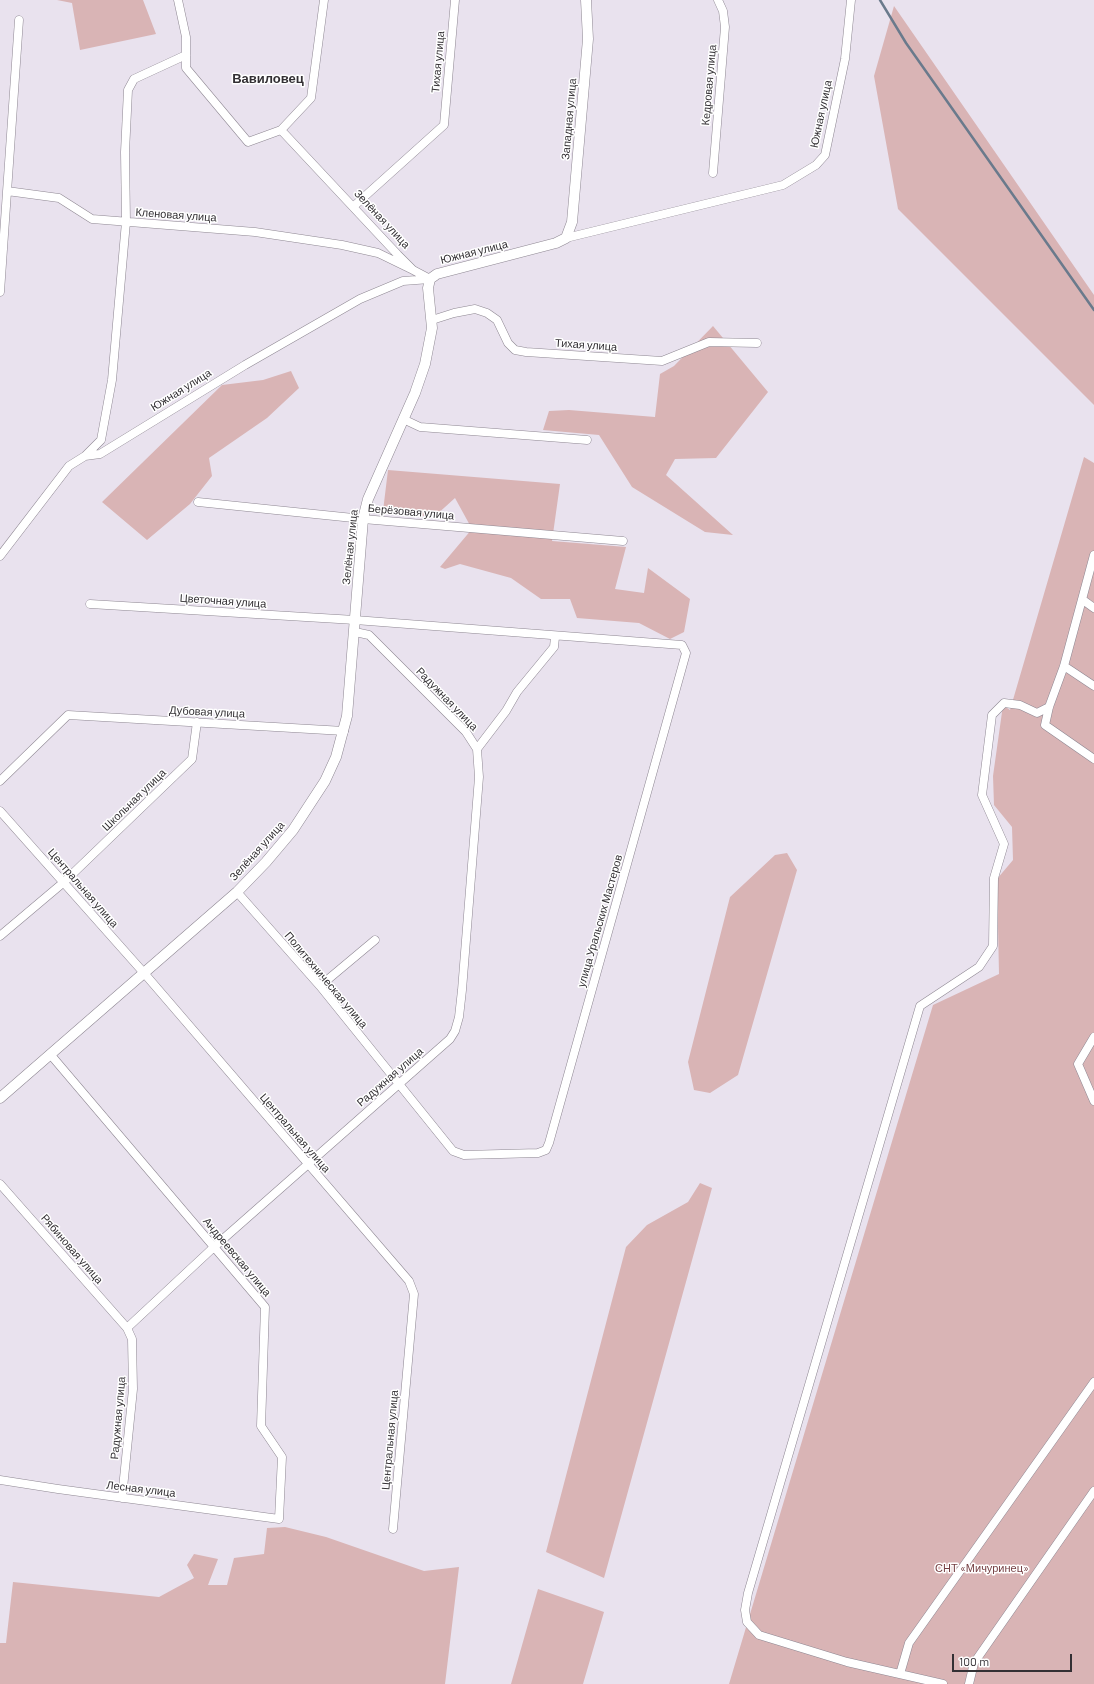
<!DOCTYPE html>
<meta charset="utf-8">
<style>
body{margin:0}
#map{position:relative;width:1094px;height:1684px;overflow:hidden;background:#e9e2ee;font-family:Barlow,sans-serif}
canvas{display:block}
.scale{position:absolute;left:952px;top:1654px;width:120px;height:18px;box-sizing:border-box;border:2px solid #333034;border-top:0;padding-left:5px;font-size:12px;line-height:14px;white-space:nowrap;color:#333034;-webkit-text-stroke:3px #fff;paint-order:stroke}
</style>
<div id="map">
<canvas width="1094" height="1684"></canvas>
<div class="scale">100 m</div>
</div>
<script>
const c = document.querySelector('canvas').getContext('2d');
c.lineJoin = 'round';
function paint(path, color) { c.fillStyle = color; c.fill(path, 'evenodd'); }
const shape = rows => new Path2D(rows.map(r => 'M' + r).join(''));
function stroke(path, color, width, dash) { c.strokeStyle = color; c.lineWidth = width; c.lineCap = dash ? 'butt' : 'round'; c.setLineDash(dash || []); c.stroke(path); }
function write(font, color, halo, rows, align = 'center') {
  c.font = font + ' Barlow,sans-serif'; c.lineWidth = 3; c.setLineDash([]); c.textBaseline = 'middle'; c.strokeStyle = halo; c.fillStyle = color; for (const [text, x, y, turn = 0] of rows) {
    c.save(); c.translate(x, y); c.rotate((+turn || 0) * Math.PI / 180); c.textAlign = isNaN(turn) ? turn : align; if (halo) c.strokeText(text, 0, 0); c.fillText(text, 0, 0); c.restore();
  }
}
const green = shape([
 [57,0,143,0,156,34,80,50,72,3],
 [894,6,1094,295,1094,405,898,209,874,76],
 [713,326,768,392,716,458,675,459,666,475,733,535,705,532,632,487,599,435,543,430,549,411,569,410,655,417,660,374,674,366],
 [291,371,299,388,267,418,209,458,212,476,190,504,147,540,102,502,222,385,263,380],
 [1084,457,1094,463,1094,1684,729,1684,933,1005,999,974,997,879,1013,860,1012,827,994,805,993,776,1003,705,1010,710],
 [388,470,560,484,552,541,626,547,615,589,644,593,648,568,690,599,684,632,670,639,639,623,577,618,570,599,541,599,511,578,460,564,445,569,440,567,472,529,455,498,434,517,383,511],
 [787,853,797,870,738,1075,710,1093,694,1090,688,1062,730,897,775,855],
 [700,1183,712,1188,604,1578,546,1552,626,1247,647,1225,688,1202],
 [285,1527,326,1537,424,1571,459,1567,445,1684,0,1684,0,1643,6,1643,13,1582,159,1597,194,1578,187,1565,194,1554,218,1559,208,1585,227,1585,234,1558,264,1554,267,1528],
 [538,1589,604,1612,583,1684,511,1684]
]);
const stream = shape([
 [880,0,906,43,1094,310]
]);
const minor = shape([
 [178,0,186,37,186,68,248,142,281,130,311,98,324,0],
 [281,130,398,255,413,270,430,279],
 [713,173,725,27,723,11,718,0],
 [7,191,59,198,92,219,255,232,342,245,378,253,413,270],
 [354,206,444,125,455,0],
 [566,238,783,185,816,165,825,155,845,59,851,0],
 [0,292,19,20],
 [432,320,454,313,475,309,487,313,497,320,508,343,515,350,526,352,662,361,709,342,757,343],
 [403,419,420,427,587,440],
 [85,456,101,440,112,380,126,222,125,152,128,90,134,79,186,55],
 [198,502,363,519,623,541],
 [1094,555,1064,666,1049,707,1045,725,1094,759],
 [0,556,69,466,85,456,100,454,245,365,360,299,403,281,430,279],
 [1083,600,1094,608],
 [90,604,355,620,682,645,686,653,681,671,549,1143,546,1150,538,1153,464,1155,453,1151,320,986,237,892],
 [1064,666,1094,686],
 [477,749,506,711,517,692,554,647,555,637],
 [0,781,68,715,344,731],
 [0,811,144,973,409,1281,414,1294,393,1529],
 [0,936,64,882,192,759,197,722],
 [320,986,375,940],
 [1094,1037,1078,1064,1094,1101],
 [0,1184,127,1328,132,1339,133,1389,122,1498],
 [127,1328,214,1247,450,1039,455,1031,459,1017,462,990,479,777,477,749,466,732,369,635,355,632],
 [0,1480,58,1489,279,1519,282,1457,261,1426,265,1307,50,1054],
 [900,1674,909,1643,1094,1382],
 [943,1684,847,1662,759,1635,747,1622,745,1610,748,1593,920,1006,979,967,993,946,994,878,1004,844,982,795,992,715,1004,703,1020,705,1037,713,1049,707],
 [969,1684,974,1663,1094,1491]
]);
const tertiary = shape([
 [0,1098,237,892,266,862,293,830,325,781,336,757,347,716,363,519,368,499,415,393,425,364,432,328,428,288,430,279,437,274,556,243,566,238,572,222,588,39,586,0]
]);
const streetNames = [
 ["Тихая улица",438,62,-85],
 ["Кедровая улица",709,85,-85],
 ["Южная улица",821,114,-78],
 ["Западная улица",569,119,-85],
 ["Кленовая улица",176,215,4],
 ["Зелёная улица",382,219,47],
 ["Южная улица",474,252,-14],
 ["Тихая улица",586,345,4],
 ["Южная улица",181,390,-32],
 ["Берёзовая улица",411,512,5],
 ["Зелёная улица",350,547,-84],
 ["Цветочная улица",223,601,4],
 ["Радужная улица",447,699,46],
 ["Дубовая улица",207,712,3],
 ["Школьная улица",134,800,-44],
 ["Зелёная улица",257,851,-48],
 ["Центральная улица",83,888,49],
 ["улица Уральских Мастеров",600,921,-74],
 ["Политехническая улица",326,980,50],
 ["Радужная улица",390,1077,-41],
 ["Центральная улица",295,1133,49],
 ["Рябиновая улица",72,1249,49],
 ["Андреевская улица",237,1257,50],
 ["Радужная улица",118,1418,-85],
 ["Центральная улица",390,1440,-85],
 ["Лесная улица",141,1489,7]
];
const parkNames = [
 ["СНТ «Мичуринец»",982,1568]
];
const quarterNames = [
 ["Вавиловец",268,79]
];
paint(green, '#d9b4b5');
stroke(stream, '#6a7a8c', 2.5);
stroke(minor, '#8e8792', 9);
stroke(tertiary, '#8e8792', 11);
stroke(minor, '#fff', 8);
stroke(tertiary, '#fff', 10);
write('11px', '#333034', '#fff', streetNames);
write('11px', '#753f43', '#fff', parkNames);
write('bold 13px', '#333034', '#fff', quarterNames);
</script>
